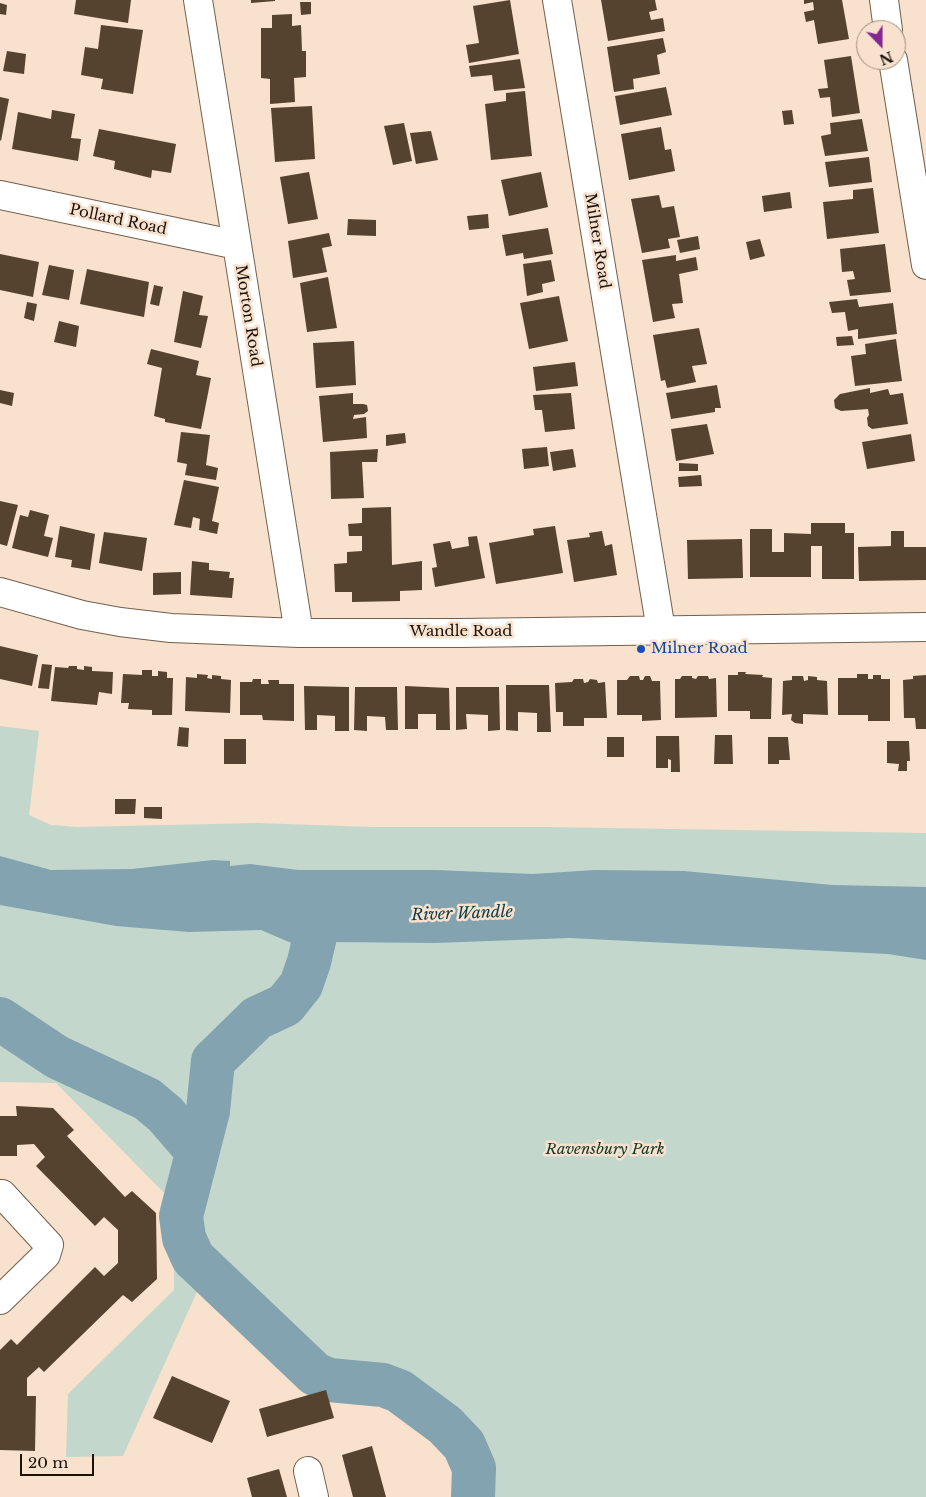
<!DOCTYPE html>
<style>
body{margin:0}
#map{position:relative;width:926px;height:1497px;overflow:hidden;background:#f8e1cd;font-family:"Libre Baskerville",serif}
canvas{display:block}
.north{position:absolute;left:856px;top:20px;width:50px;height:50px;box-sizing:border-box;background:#f8e1cd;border:1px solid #9f8e7f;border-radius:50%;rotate:158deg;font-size:14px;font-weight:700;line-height:20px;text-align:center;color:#19120b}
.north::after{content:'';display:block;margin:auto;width:18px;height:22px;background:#852793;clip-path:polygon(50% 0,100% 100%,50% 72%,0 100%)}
.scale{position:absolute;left:20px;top:1454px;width:74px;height:22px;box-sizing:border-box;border:2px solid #19120b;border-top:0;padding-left:6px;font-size:15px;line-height:18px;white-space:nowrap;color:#19120b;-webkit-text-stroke:4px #f8e1cd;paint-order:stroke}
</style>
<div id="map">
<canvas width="926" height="1497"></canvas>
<div class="north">N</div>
<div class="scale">20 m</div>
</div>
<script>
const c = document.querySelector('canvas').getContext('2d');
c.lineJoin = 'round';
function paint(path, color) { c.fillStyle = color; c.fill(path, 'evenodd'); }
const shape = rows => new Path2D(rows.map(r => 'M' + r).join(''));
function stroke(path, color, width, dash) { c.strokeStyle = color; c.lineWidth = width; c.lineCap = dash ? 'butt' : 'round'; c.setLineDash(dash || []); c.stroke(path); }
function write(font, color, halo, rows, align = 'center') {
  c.font = font + ' "Libre Baskerville",serif'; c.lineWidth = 5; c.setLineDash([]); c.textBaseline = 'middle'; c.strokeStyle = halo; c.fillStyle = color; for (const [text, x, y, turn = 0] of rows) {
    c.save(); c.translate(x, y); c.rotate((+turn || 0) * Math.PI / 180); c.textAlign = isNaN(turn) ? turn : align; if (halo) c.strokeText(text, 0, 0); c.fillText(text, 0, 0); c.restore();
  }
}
const green = shape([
 [0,726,39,731,29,815,51,825,77,827,257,823,372,827,545,827,926,833,926,1497,466,1497,468,1472,460,1452,442,1430,396,1395,384,1391,326,1387,311,1378,188,1262,200,1285,123,1456,66,1457,68,1394,174,1290,175,1204,56,1083,0,1082]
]);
const water = shape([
 [0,856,51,870,132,869,213,860,230,861,230,866,250,864,298,870,435,870,533,874,595,870,684,871,832,885,926,887,926,960,888,954,570,938,435,943,332,942,303,948,261,930,189,932,116,926,0,905]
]);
const river = shape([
 [320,915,309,962,301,985,285,1005,257,1018,213,1061,208,1111,181,1216,184,1238,193,1258,315,1374,329,1380,383,1385,399,1391,445,1425,464,1445,474,1468,473,1497],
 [0,1019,57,1057,147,1099,165,1114,197,1151]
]);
const building = shape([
 [76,0,131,0,128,23,74,14],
 [251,0,275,0,275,1,251,3],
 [510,0,519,54,469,63,466,45,479,43,473,6],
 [601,0,655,0,657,10,649,12,651,20,663,18,665,31,608,41],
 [804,0,842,0,849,39,818,44,814,20,806,22,804,12,814,10,813,2,804,4],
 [300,2,311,2,311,14,301,15],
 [0,3,7,5,6,15,0,14],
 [292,14,292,26,301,25,302,51,306,51,306,77,294,78,295,102,270,104,270,79,261,78,261,28,272,28,272,15],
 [101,25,143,30,133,94,101,89,103,79,81,75,85,47,98,49],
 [663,38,666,52,657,55,660,74,633,79,634,89,614,92,607,47],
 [7,51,26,54,24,74,3,71],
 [851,56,860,113,832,117,830,97,820,98,818,89,828,88,824,60],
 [520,59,525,88,494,91,492,75,471,77,469,66],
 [666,87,672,115,620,125,615,96],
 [525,91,532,156,491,160,485,104,506,101,506,93],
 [0,97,9,99,1,141,0,140],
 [312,106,315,159,275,162,271,108],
 [52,110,75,114,71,138,81,139,78,161,12,149,18,112,51,119],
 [792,110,794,124,784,125,782,111],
 [862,119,868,151,825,156,821,136,831,134,830,123],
 [404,123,412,161,393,165,384,126],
 [661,127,665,150,671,149,675,171,629,180,621,134],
 [99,129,176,144,171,173,152,170,151,178,114,169,115,161,93,156],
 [431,131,438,160,416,164,410,133],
 [869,157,872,182,829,187,825,162],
 [309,172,318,219,288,224,280,177],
 [541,172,548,207,509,216,501,180],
 [873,188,879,233,827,239,823,202,853,199,853,190],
 [790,192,792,208,764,212,762,196],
 [659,195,662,208,674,206,680,237,668,239,670,248,642,253,631,199],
 [488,214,489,228,469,230,467,216],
 [348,219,376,220,376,236,347,235],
 [548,228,553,254,524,259,523,253,506,256,502,235],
 [329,233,332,246,322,248,327,272,293,278,288,241],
 [698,236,700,249,680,253,677,240],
 [760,239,765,256,750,260,746,242],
 [885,244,891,292,850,296,847,280,855,279,853,271,842,272,840,249],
 [0,254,39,262,33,297,0,290],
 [676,255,676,261,696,257,698,270,679,274,683,303,672,304,675,318,653,322,642,260],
 [551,260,555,281,542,284,543,292,527,296,523,264],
 [49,265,74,270,69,300,42,295],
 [87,269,149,282,144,317,80,304],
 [328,277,337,328,307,332,300,283],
 [154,285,163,287,159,306,150,304],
 [183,291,203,296,199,315,208,316,201,348,174,342],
 [559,296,568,341,529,349,520,303],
 [857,299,859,307,893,303,897,334,858,339,858,329,848,331,845,312,832,313,829,302],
 [27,302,37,304,34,321,24,318],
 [59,321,79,326,76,347,54,342],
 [699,328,707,364,692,366,696,382,667,388,665,380,661,381,653,335],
 [852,336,854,345,837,346,836,337],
 [896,339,902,381,855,386,851,356,866,354,865,344],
 [354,341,356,385,316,388,313,343],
 [151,349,199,361,196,375,211,378,201,429,165,422,165,419,154,416,162,368,147,364],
 [575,362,578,386,536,391,533,367],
 [717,385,721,408,715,408,715,412,671,419,666,393],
 [870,388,870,393,888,389,890,395,903,393,908,424,872,429,868,426,867,418,869,415,868,409,841,411,835,408,834,400,840,394],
 [0,390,14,393,12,406,0,403],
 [353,393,353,404,363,404,367,405,368,411,364,414,354,415,353,419,366,417,367,438,323,442,319,396],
 [571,393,575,429,545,432,542,410,535,410,533,395],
 [707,424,714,454,676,461,671,429],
 [181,432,210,435,206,465,218,468,216,480,185,475,187,464,177,462],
 [405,433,406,443,386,446,386,435],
 [911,434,915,461,867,469,862,442],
 [547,447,549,466,524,469,522,449],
 [378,449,377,462,362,462,364,498,331,499,330,452],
 [573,449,576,467,553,471,550,452],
 [679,463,698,464,698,471,679,471],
 [701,475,702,486,679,487,678,477],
 [184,480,219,487,212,521,219,523,217,534,199,530,200,519,193,517,191,528,174,525],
 [0,501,18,505,7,546,0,544],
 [391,507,392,565,422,561,422,590,400,591,400,601,352,602,352,592,335,592,334,564,347,563,347,552,362,551,362,536,349,536,348,524,362,523,362,508],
 [30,510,49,515,44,536,53,538,48,557,12,548,20,515,28,517],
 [811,523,845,523,845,533,854,533,854,579,822,579,822,546,811,546,811,577,750,577,750,529,772,529,772,552,784,552,784,533,811,534],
 [60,526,95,534,90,570,71,567,72,560,55,557],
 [555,526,563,573,496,584,489,543,534,535,533,529],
 [602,531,605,546,612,544,617,575,574,582,567,540,590,537,589,533],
 [891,531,904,531,904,547,926,547,926,580,859,581,858,547,891,546],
 [104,532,147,538,142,571,99,563],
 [477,536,485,578,435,587,432,568,437,567,433,544,450,541,452,549,469,546,468,537],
 [742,539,743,578,688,579,687,540],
 [192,561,209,563,209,570,230,572,229,578,234,578,232,598,190,595],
 [181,572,181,594,153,595,153,573],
 [0,646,38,655,32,686,0,679],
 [42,664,52,665,49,689,38,688],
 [69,666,77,666,77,669,84,670,84,666,92,667,92,671,113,672,112,694,99,692,97,705,51,701,55,667,68,668],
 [142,670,152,670,152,676,158,676,158,671,167,672,167,678,173,678,172,715,152,715,152,710,128,709,129,703,121,703,123,674,142,675],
 [738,672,746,672,745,674,763,675,762,677,772,678,771,719,750,719,750,711,728,711,728,675,738,675],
 [197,674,208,675,207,678,212,679,212,675,221,676,221,679,231,680,230,713,185,711,186,677,197,678],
 [857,674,868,674,868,679,873,679,873,675,881,675,881,679,890,679,890,721,868,721,868,715,838,715,838,678,857,678],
 [926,675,926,729,916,729,915,718,904,718,903,680,913,679,913,676],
 [630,676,639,676,640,680,643,680,645,676,650,676,652,681,660,681,661,720,642,721,642,715,617,715,617,680,627,680],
 [682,676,692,676,692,678,696,679,698,676,708,676,709,679,716,678,717,717,675,718,675,679,680,679],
 [792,676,803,676,804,681,808,680,808,676,817,677,817,680,827,681,828,715,803,714,803,724,795,723,791,720,792,714,782,715,783,681,792,680],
 [253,679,261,679,261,684,269,684,268,680,279,680,279,684,294,684,294,721,263,720,262,715,240,715,240,682,252,682],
 [574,679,583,679,584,683,588,682,590,679,597,680,598,683,605,682,607,718,584,718,584,726,563,726,563,712,556,712,555,683,572,682],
 [506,685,549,685,551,732,537,732,537,713,518,712,518,731,506,730],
 [304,686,349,687,349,731,335,731,335,716,317,715,317,730,305,730],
 [405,686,449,688,450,730,436,730,436,714,418,714,418,729,405,729],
 [355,687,397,687,398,730,386,730,385,717,367,716,367,731,354,730],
 [456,687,499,687,500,730,488,731,488,715,466,714,467,729,456,730],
 [179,727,189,728,188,747,177,746],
 [715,735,732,735,733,764,714,764],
 [656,736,679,736,680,772,671,772,671,760,668,759,668,768,656,768],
 [607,737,624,737,624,757,607,757],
 [768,737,788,737,790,760,779,760,779,764,768,764],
 [224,739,246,739,246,764,224,764],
 [887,741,909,741,910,761,907,761,907,771,898,771,899,764,887,763],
 [115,799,136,799,135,814,115,814],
 [144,807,162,807,162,819,144,818],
 [16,1106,53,1108,74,1130,67,1136,125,1197,132,1191,156,1213,157,1279,132,1302,123,1295,44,1372,39,1367,27,1378,27,1396,36,1396,35,1451,0,1450,0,1350,11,1339,17,1345,95,1267,104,1276,118,1263,118,1230,104,1217,95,1226,36,1166,45,1157,34,1144,17,1145,17,1156,0,1156,0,1116,17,1116],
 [172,1376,230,1401,212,1443,153,1418],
 [326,1390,334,1418,267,1437,259,1409],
 [372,1446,386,1497,353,1497,342,1455],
 [279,1469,287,1497,252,1497,247,1478]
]);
const minor = shape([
 [198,0,299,633],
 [557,0,661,630],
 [884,0,888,30],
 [893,60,926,265],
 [0,195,237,245],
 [0,592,82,615,120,622,171,628,299,633,460,633,926,627],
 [0,1194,2,1194,49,1245,46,1255,0,1300],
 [308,1471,314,1497]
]);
const markers = [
 [641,649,5,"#1a4fb4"]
];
const streetNames = [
 ["Pollard Road",118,220,12],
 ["Milner Road",597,241,81],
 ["Morton Road",248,316,81],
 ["Wandle Road",461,632]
];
const transitNames = [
 ["Milner Road",651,649]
];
const parkNames = [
 ["Ravensbury Park",605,1150]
];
const waterNames = [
 ["River Wandle",462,914,-2]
];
paint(green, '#c3d7cc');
paint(water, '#82a3af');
stroke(river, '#82a3af', 44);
paint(building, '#55422f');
stroke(minor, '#725f4d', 30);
stroke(minor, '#fff', 28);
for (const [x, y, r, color] of markers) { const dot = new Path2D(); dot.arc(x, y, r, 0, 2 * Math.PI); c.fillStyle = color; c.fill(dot); stroke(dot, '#f8e1cd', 2); }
write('15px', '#19120b', '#f8e1cd', streetNames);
write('15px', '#164399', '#f8e1cd', transitNames, 'left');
write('italic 15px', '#0d3726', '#f8e1cd', parkNames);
write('italic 16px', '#073a49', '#f8e1cd', waterNames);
</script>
